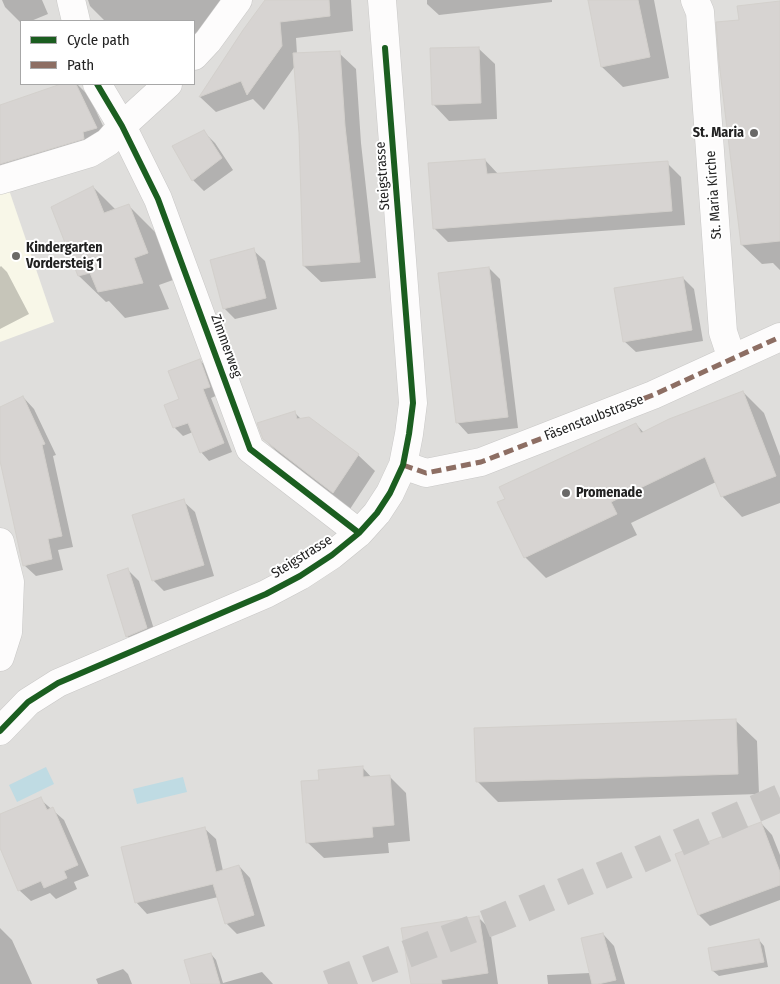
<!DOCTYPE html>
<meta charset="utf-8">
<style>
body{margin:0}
#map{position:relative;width:780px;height:984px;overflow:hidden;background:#f0eeeb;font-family:"Fira Sans Condensed",sans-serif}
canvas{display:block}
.legend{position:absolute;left:20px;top:20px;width:175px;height:65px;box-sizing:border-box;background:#fff;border:1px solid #a7a7a7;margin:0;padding:6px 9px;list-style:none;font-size:15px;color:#222}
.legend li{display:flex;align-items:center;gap:10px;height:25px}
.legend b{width:25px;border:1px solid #a7a7a7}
</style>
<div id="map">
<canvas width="780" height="984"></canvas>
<ul class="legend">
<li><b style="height:6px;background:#1b5e20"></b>Cycle path</li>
<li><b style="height:6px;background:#8d6e63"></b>Path</li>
</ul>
</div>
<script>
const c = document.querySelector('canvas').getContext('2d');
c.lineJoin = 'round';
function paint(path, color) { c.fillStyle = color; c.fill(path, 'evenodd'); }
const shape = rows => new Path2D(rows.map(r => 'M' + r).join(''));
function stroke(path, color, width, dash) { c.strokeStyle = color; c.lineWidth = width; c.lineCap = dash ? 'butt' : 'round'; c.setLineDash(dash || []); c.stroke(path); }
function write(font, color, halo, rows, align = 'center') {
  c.font = font + ' "Fira Sans Condensed",sans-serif'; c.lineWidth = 4; c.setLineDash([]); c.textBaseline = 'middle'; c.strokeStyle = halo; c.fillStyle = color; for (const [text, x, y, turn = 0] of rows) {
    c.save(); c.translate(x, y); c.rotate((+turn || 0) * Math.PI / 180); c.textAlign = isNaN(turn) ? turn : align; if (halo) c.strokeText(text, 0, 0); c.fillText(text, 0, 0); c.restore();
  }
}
const residential = shape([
 [0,0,780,0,780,984,0,984],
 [21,21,194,21,194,84,21,84]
]);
const education = shape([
 [8,187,54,322,0,342,0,189]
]);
const water = shape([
 [46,767,54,784,17,802,9,785],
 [183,777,187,792,137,804,133,789]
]);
const shadow = shape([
 [2,0,42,0,48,14,31,21,21,21,21,23,5,7],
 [88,0,227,0,229,29,194,35,194,21,130,21,130,20,105,21,90,6],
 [267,0,351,0,353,31,296,38,297,54,339,53,356,69,361,143,376,278,321,282,304,266,301,133,295,66,264,110,253,99,216,112,200,97,244,30],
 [427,0,552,0,552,2,439,15,427,4],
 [589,0,654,0,669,78,623,87,602,67],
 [780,3,780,270,773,263,762,264,742,245,720,62,740,21],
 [478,48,495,64,497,119,449,121,433,104],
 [65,84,77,84,89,96,111,143,0,190,0,106],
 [204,132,215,143,233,170,204,191,193,180],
 [485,160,499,175,667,163,681,177,685,225,448,242,434,228],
 [93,187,116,210,129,206,156,233,173,280,159,285,169,309,125,318,109,301,106,302,79,276],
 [253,250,265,261,277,309,235,319,224,308],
 [1,266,7,272,29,314,0,329,0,267],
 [489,268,500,279,518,428,468,434,457,422],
 [683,278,694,289,703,341,636,352,624,341],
 [200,360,208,369,218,395,211,398,232,452,209,461,201,452,193,432,183,436,175,428,166,405,180,400],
 [743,392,764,413,780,456,780,503,742,517,722,496,716,482,631,523,637,535,546,578,525,557,636,424,644,433],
 [23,397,34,409,56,455,53,456,73,547,58,550,63,570,36,576,24,565,0,458,0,408],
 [295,413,302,420,308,419,358,455,375,471,350,509,281,456,264,439],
 [183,501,195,512,214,576,164,591,153,580],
 [128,570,139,581,157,639,138,647,127,636],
 [736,721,757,741,759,794,498,802,478,782],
 [362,767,372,778,389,776,406,793,410,841,388,843,389,853,324,858,307,842],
 [40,799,64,820,89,876,74,882,77,889,56,899,50,893,31,901,19,890,0,845,0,816],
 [761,823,772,835,780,855,780,900,710,926,699,915,677,855],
 [204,828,216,839,223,871,239,866,250,878,265,926,237,934,226,923,218,897,147,914,136,902],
 [478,917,490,929,498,984,412,984],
 [0,928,12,940,32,984,0,984],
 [603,934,614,946,625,984,548,984,547,975,590,973],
 [759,940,764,946,768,967,719,976,713,971,709,949],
 [211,954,216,960,223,983,262,972,273,984,193,984],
 [123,969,128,974,132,984,98,984,96,979]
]);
const building = shape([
 [265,0,329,0,330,16,280,22,282,46,247,95,241,81,199,97,243,30,265,0],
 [588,0,638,0,650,57,601,67,588,0],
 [780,1,780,241,741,245,719,62,716,22,739,20,737,6,780,1],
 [479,47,481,103,432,105,430,48,479,47],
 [340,51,345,126,360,262,303,266,299,133,293,53,340,51],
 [61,84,76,84,97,128,83,132,84,139,0,164,0,105,61,84],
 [204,130,222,158,192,181,172,146,204,130],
 [485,159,487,174,668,161,672,211,433,229,428,163,485,159],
 [93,186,104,213,129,204,148,253,134,258,143,283,98,292,90,273,78,276,51,207,93,186],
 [254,248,266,298,223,309,210,260,254,248],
 [489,267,508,417,456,423,438,273,489,267],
 [683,277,692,330,623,342,614,288,683,277],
 [200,359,210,387,203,389,224,443,200,453,188,423,173,428,164,405,179,399,168,371,200,359],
 [743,391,776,476,721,497,705,457,611,502,617,514,524,558,497,502,505,499,499,487,636,423,641,433,669,419,743,391],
 [23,396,45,444,42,445,62,536,48,539,52,559,23,566,0,461,0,407,23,396],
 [295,411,297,419,309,417,359,454,333,493,263,439,257,423,295,411],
 [184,499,204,565,152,581,132,515,184,499],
 [128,568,147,628,126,637,107,575,128,568],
 [736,719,738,774,476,782,474,728,736,719],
 [363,766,363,777,390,775,394,825,372,827,373,837,306,843,301,781,319,780,318,770,363,766],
 [41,797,47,810,53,807,78,865,64,871,67,878,44,888,41,881,18,891,0,848,0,814,41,797],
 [761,822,780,872,780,885,698,915,675,854,761,822],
 [205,827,216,872,239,865,254,915,225,924,213,884,135,903,121,847,205,827],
 [479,916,488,973,441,980,442,984,411,984,401,928,479,916],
 [603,933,616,980,598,984,592,984,581,938,603,933],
 [759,939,764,962,712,971,708,948,759,939],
 [211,953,220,984,191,984,184,960,211,953]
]);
const highwayTunnel = shape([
 [328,984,496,920,634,862,780,798]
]);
const minor = shape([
 [71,0,76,21],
 [695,0,700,12,723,332,732,359],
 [194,56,208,41,238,0],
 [97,84,122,126,158,199,250,449,359,533],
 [0,180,90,153,108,142,122,126,168,84],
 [403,465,426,473,481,462,653,395,780,337],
 [0,542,10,582,8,632,0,657],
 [0,731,28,702,58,683,266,594,300,576,332,555,359,533,377,513,390,493,403,465,409,434,413,403,382,0]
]);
const quiet = shape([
 [403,465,426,473,481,462,653,395,780,337]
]);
const cycleway = shape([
 [97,84,122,126,158,199,250,449,359,533],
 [0,731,28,702,58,683,266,594,300,576,332,555,359,533,377,513,390,493,403,465,409,434,413,403,385,48]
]);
const markers = [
 [754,133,5,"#6a6968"],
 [16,256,5,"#6a6968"],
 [566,493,5,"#6a6968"]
];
const poiNames = [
 ["St. Maria",744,133,"right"],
 ["Kindergarten",26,248],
 ["Vordersteig 1",26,264],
 ["Promenade",576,493]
];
const streetNames = [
 ["Steigstrasse",383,176,-94],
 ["St. Maria Kirche",714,195,-94],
 ["Zimmerweg",226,346,70],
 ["Fäsenstaubstrasse",594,418,-21],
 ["Steigstrasse",302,557,-32]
];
paint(residential, '#dfdedc');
paint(education, '#f8f7e8');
paint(water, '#bfdbe3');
paint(shadow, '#0003');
paint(building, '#d7d4d2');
stroke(building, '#d3d0cc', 1);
stroke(highwayTunnel, '#c7c5c3', 28, [28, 14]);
stroke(minor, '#c9c8c7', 29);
stroke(minor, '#fdfcfc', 28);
stroke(quiet, '#8d6e63', 5, [10, 5]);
stroke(cycleway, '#1b5e20', 6);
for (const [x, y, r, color] of markers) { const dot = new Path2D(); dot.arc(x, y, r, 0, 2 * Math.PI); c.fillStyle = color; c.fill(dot); stroke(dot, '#fff', 2); }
write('bold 14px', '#222', '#fff', poiNames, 'left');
write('14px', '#222', '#fff', streetNames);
</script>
